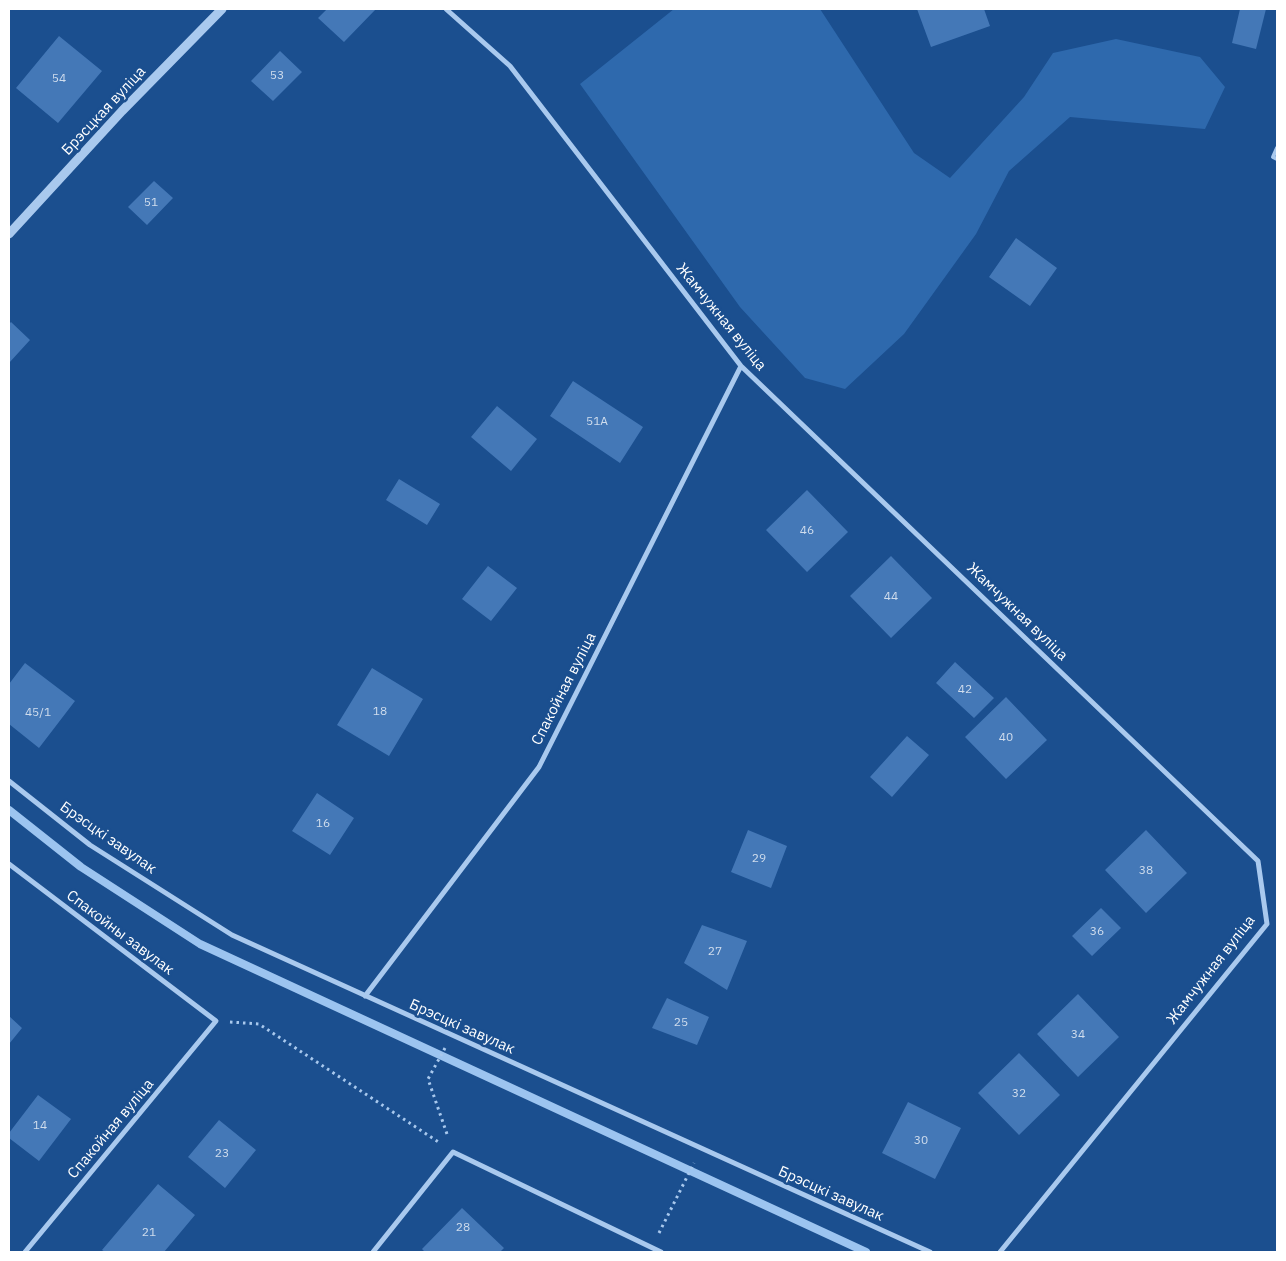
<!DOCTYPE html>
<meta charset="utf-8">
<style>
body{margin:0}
#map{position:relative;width:1286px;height:1261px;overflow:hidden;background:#1b4f8f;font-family:"IBM Plex Sans",sans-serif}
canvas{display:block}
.frame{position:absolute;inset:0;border:10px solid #fff;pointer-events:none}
</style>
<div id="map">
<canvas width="1286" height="1261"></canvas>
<div class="frame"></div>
</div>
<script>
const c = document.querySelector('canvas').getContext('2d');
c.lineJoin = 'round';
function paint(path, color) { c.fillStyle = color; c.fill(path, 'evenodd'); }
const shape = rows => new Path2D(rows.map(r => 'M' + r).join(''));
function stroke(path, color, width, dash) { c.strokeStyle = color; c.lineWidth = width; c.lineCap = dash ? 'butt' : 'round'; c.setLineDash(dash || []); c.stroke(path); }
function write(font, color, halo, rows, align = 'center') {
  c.font = font + ' "IBM Plex Sans",sans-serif'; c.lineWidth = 5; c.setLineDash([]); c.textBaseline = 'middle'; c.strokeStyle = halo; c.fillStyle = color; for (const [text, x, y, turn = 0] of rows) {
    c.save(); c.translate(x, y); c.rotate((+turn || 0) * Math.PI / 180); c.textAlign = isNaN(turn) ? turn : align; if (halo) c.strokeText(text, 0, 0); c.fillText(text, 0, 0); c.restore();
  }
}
const green = shape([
 [674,9,820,9,914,153,950,178,1024,97,1053,53,1116,39,1200,57,1225,87,1205,129,1070,117,1009,171,976,234,904,334,845,389,805,378,740,307,580,84]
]);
const stream = shape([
 [9,810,81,867,200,944,866,1252]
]);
const building = shape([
 [327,9,376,9,344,42,318,18],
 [917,9,984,9,990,26,931,47],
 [1240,9,1266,9,1256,49,1232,43],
 [59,36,102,71,58,123,16,88],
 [280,51,302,72,273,101,251,81],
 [154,181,173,198,147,225,128,207],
 [1016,238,1057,268,1030,306,989,277],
 [11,322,30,340,9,363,9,324],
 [573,381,643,427,620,463,550,416],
 [497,406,537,439,511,471,471,437],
 [399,479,440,504,427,525,386,500],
 [807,490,848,532,807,572,766,530],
 [891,556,932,598,891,638,850,596],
 [488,566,517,588,491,621,462,599],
 [955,662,994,698,974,718,936,683],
 [25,663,75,701,39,748,9,724,9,684],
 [372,668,423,699,389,756,337,725],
 [1006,697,1047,740,1006,779,965,737],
 [907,736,929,755,892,797,870,777],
 [317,793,354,818,330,855,292,831],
 [748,830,787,846,771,888,731,872],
 [1146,830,1187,873,1146,913,1105,870],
 [1101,908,1121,928,1092,956,1072,936],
 [702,925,747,941,727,990,684,963],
 [1078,994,1119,1037,1078,1077,1037,1034],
 [667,998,709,1017,697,1045,652,1028],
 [9,1016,22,1028,9,1044],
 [1019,1053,1060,1095,1019,1135,978,1093],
 [38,1095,71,1119,39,1161,9,1138,9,1133],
 [908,1102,961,1128,935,1179,882,1153],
 [219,1120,256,1150,225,1188,188,1157],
 [158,1184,195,1215,164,1252,105,1252,102,1250],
 [462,1208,504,1248,500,1252,425,1252,422,1249]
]);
const path = shape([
 [230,1022,259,1024,440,1143],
 [445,1048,428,1079,448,1137],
 [659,1233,694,1163]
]);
const service = shape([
 [1277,148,1273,157,1277,159]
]);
const minor = shape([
 [446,9,510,66,741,366,1258,861,1267,924,1000,1252],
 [9,781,90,845,232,935,930,1252],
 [9,864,216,1021,25,1252],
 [365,996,539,767,741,366],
 [373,1252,453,1152,661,1252]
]);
const tertiary = shape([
 [9,234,122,111,222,9]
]);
const numberNames = [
 ["53",277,76],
 ["54",59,79],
 ["51",151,203],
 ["51А",597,422],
 ["46",807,531],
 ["44",891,597],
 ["42",965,690],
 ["18",380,712],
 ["45/1",38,713],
 ["40",1006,738],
 ["16",323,824],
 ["29",759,859],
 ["38",1146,871],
 ["36",1097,932],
 ["27",715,952],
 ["25",681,1023],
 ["34",1078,1035],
 ["32",1019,1094],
 ["14",40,1126],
 ["30",921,1141],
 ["23",222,1154],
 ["28",463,1228],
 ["21",149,1233]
];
const streetNames = [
 ["Брэсцкая вуліца",104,111,-47],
 ["Жамчужная вуліца",721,317,51],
 ["Жамчужная вуліца",1017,612,44],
 ["Спакойная вуліца",564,689,-63],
 ["Брэсцкі завулак",108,838,35],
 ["Спакойны завулак",120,933,37],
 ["Жамчужная вуліца",1211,970,-52],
 ["Брэсцкі завулак",462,1027,24],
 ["Спакойная вуліца",111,1129,-50],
 ["Брэсцкі завулак",831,1194,24]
];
paint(green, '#2e69ad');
stroke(stream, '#9cc4f0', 8);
paint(building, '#4478b7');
stroke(path, '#a9c9ee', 3, [2.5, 4]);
stroke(service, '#a9c9ee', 4);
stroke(minor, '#a9c9ee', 5);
stroke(tertiary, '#a9c9ee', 9);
write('12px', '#d0dded', null, numberNames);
write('15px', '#fff', '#1b4f8f', streetNames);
</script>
